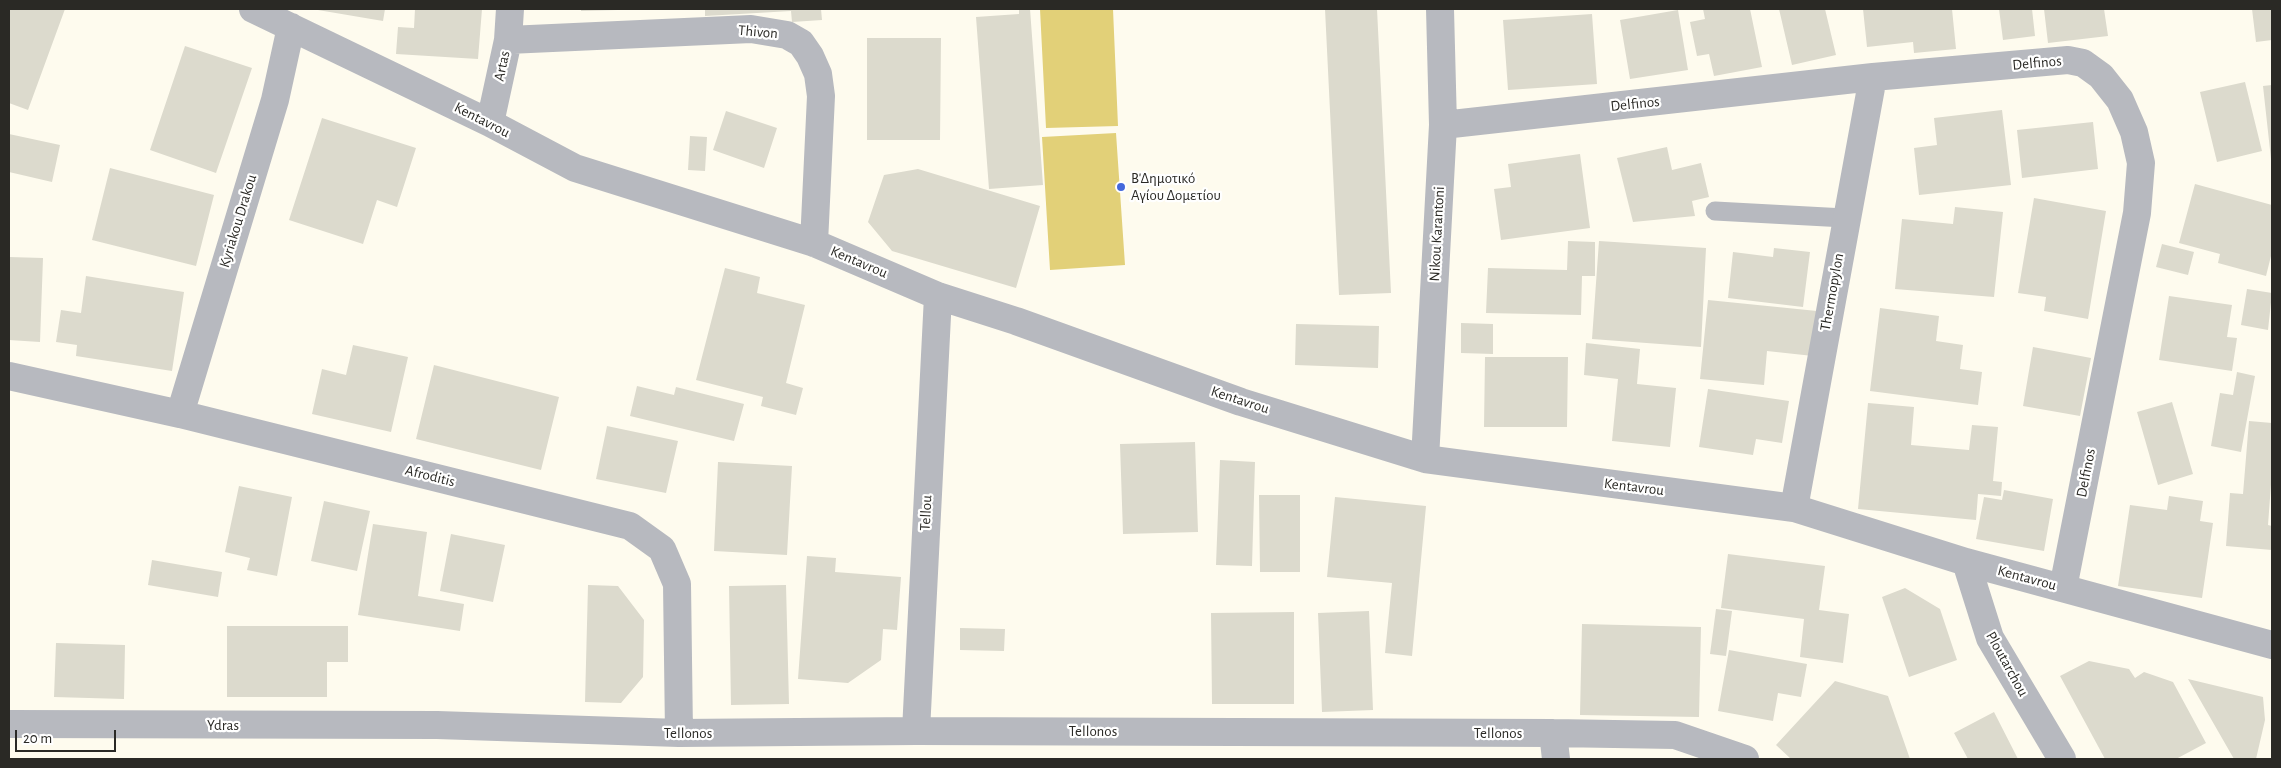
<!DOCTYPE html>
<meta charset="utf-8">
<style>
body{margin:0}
#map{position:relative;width:2281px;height:768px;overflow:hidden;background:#fefbee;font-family:"Alegreya Sans",sans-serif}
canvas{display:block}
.frame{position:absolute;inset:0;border:10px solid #2a2925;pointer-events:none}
.scale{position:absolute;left:15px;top:730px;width:101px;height:22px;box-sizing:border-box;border:2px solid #2a2925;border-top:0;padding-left:6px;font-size:15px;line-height:18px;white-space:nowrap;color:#2a2925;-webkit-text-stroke:4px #fff;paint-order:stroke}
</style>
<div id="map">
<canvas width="2281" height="768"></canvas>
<div class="frame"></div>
<div class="scale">20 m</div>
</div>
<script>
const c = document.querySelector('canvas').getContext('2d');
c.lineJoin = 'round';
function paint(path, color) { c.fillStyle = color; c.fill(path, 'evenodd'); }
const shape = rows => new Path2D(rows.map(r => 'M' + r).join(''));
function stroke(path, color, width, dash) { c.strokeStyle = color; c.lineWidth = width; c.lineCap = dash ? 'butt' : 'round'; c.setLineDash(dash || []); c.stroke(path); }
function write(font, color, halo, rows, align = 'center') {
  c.font = font + ' "Alegreya Sans",sans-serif'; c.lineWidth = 4.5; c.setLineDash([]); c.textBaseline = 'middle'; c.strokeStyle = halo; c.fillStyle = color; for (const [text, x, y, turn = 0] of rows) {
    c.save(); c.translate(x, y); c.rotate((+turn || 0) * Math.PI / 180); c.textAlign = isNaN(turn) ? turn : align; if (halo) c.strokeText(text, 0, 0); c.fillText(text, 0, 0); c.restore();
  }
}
const green = shape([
 [1040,9,1113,9,1118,126,1046,128],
 [1116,133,1125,265,1050,270,1042,137]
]);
const building = shape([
 [9,9,65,9,28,110,9,103],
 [312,9,385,9,383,21],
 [415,9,482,9,478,59,396,54,398,27,414,28],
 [581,9,618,9,618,10,581,11],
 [705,9,821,9,822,20,792,22,791,11,705,16],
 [1019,9,1030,9,1043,185,989,189,976,17,1019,14],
 [1325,9,1377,9,1391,293,1339,295],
 [1703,9,1750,9,1762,67,1714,76,1709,54,1697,56,1690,22,1705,19],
 [1779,9,1825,9,1836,55,1792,65],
 [1863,9,1952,9,1956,49,1914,53,1913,42,1867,47],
 [1999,9,2032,9,2035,36,2003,40],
 [2044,9,2104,9,2108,36,2048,43],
 [2252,9,2272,9,2272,40,2256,42],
 [1678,10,1688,70,1630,79,1620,20],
 [1592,14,1597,84,1508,90,1503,20],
 [867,38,941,38,940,140,867,140],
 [185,46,252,68,216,173,150,150],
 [2245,82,2262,151,2217,162,2200,92],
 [2272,85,2272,159,2271,159,2263,86],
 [2002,110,2011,185,1919,195,1914,148,1937,145,1934,118],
 [726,111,777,128,764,168,713,150],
 [322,118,416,148,397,207,377,200,363,244,289,220],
 [2093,122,2098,169,2022,178,2017,130],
 [9,134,60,145,52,182,9,172],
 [690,136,707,137,705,171,688,170],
 [1667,147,1672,170,1701,163,1709,197,1692,201,1695,216,1633,222,1617,158],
 [1580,154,1590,228,1501,240,1494,189,1511,187,1508,164],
 [110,168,214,195,196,266,92,240],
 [918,169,1040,206,1016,288,892,251,868,222,884,175],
 [2195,184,2272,205,2272,252,2266,276,2218,263,2220,254,2179,243],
 [2034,198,2106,211,2088,319,2044,311,2046,297,2018,293],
 [1955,207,2003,212,1994,297,1895,289,1902,219,1953,224],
 [1568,241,1595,242,1595,276,1582,276,1581,315,1486,313,1488,268,1567,270],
 [1599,241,1706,248,1701,347,1592,339],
 [2162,244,2194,252,2188,275,2156,267],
 [1774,248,1810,252,1803,307,1728,298,1733,252,1773,257],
 [9,257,43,258,40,342,9,340],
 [725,268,760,277,757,293,805,305,786,383,803,388,796,415,761,406,763,397,696,380],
 [86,276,184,292,172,371,76,356,77,345,56,342,61,310,81,313],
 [2247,289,2272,293,2268,330,2241,325],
 [2169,296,2232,305,2227,337,2237,338,2232,371,2159,360],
 [1708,300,1817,311,1813,356,1767,351,1764,385,1700,379],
 [1880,308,1939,316,1936,341,1963,345,1960,369,1982,372,1978,405,1870,391],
 [1461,323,1493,324,1493,354,1461,353],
 [1296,324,1379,326,1378,368,1295,365],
 [1586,343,1640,349,1637,384,1676,388,1670,447,1612,441,1618,379,1584,375],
 [353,345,408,357,391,432,312,414,322,369,346,375],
 [2033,347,2091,358,2080,416,2023,406],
 [1485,357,1568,357,1567,427,1484,427],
 [434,365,559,397,541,470,416,439],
 [2237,372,2255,376,2241,452,2211,446,2220,393,2233,395],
 [637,386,674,395,676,387,744,404,734,441,630,416],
 [1708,389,1789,401,1782,443,1756,439,1753,455,1699,447],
 [2172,402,2193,474,2158,485,2137,412],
 [1868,403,1914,407,1911,445,1969,450,1972,425,1998,427,1993,481,2002,482,2001,496,1978,494,1976,520,1858,509],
 [2249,421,2272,423,2272,471,2268,525,2272,526,2272,550,2226,546,2230,493,2243,494],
 [607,426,678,441,666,493,596,479],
 [1195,442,1198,532,1123,534,1120,444],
 [1220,460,1255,462,1252,566,1216,565],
 [718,462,792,466,787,555,714,551],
 [239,486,292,497,277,576,247,570,250,558,225,552],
 [2004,490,2053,499,2044,551,1976,539,1984,497,2002,500],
 [1259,495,1300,495,1300,572,1260,572],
 [2169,496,2203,501,2200,521,2213,523,2202,598,2118,586,2130,505,2167,510],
 [1335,497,1426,506,1412,656,1385,653,1392,583,1327,577],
 [324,501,370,511,357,571,311,561],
 [373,524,427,532,418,596,464,604,460,631,358,615],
 [451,534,505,545,493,602,440,591],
 [1728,554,1825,566,1819,610,1849,614,1843,663,1800,657,1804,619,1721,608],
 [807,556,836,558,835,572,901,577,897,630,883,629,881,660,848,683,798,679],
 [152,560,222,572,218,597,148,585],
 [588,585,618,586,644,620,643,677,621,703,585,702],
 [786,585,789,704,731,705,729,586],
 [1905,588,1940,609,1957,660,1909,677,1882,597],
 [1716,609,1732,611,1726,656,1710,654],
 [1369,611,1373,710,1322,712,1318,613],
 [1294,612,1294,704,1212,704,1211,613],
 [1582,624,1701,627,1699,717,1580,715],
 [227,626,348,626,348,662,327,662,327,697,227,697],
 [960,628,1005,629,1004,651,960,650],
 [56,643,125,645,124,699,54,697],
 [1729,650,1807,664,1801,697,1778,693,1773,721,1718,711],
 [2089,661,2129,669,2135,678,2144,672,2173,682,2206,743,2176,759,2105,759,2060,676],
 [2188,679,2263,697,2265,720,2256,759,2234,759],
 [1835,681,1888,696,1910,759,1791,759,1776,745],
 [1994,712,2018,759,1968,759,1954,733]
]);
const lane = shape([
 [1715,211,1845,218]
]);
const street = shape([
 [253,9,490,123,575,168,814,243,938,296,1016,321,1241,402,1425,459,1794,508,1966,562,2272,645],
 [508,40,751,29,787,35,801,43,810,56,818,74,821,96,814,243],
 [490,123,508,40,510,9],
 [1443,125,1873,77,2068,60,2083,63,2101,76,2120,100,2134,132,2141,163,2137,213,2063,588],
 [9,376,180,414,630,526,662,549,677,584,679,733],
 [180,414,275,100,291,27],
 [1425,459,1443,125,1440,9],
 [1794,508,1873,77],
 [1966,562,1990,638,2062,759],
 [9,724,437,725,679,733,916,731,1553,733,1675,735,1745,759],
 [916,731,938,296],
 [1553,733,1556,759]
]);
const markers = [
 [1121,187,5,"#4468db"]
];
const streetNames = [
 ["Thivon",758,32,5],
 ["Delfinos",2037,63,-5],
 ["Artas",502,66,-78],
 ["Delfinos",1635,104,-6],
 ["Kentavrou",482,120,27],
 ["Kyriakou Drakou",238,221,-73],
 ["Nikou Karantoni",1437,234,-87],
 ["Kentavrou",859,262,23],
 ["Thermopylon",1832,292,-80],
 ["Kentavrou",1240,400,18],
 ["Delfinos",2086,473,-79],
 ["Afroditis",430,476,14],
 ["Kentavrou",1634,487,7],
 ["Tellou",926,513,-87],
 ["Kentavrou",2027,578,15],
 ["Ploutarchou",2007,664,61],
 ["Ydras",223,725],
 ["Tellonos",1093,731],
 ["Tellonos",688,733],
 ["Tellonos",1498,733]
];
const poiNames = [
 ["Β'Δημοτικό",1131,178],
 ["Αγίου Δομετίου",1131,195]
];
paint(green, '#e2d078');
paint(building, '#dcdacd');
stroke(lane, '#b7b9bf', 19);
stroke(street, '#b7b9bf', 28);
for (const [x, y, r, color] of markers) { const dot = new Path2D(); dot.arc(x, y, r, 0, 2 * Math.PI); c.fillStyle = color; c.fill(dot); stroke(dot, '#fff', 2); }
write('15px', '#2a2925', '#fff', streetNames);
write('15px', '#2a2925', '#fff', poiNames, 'left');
</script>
